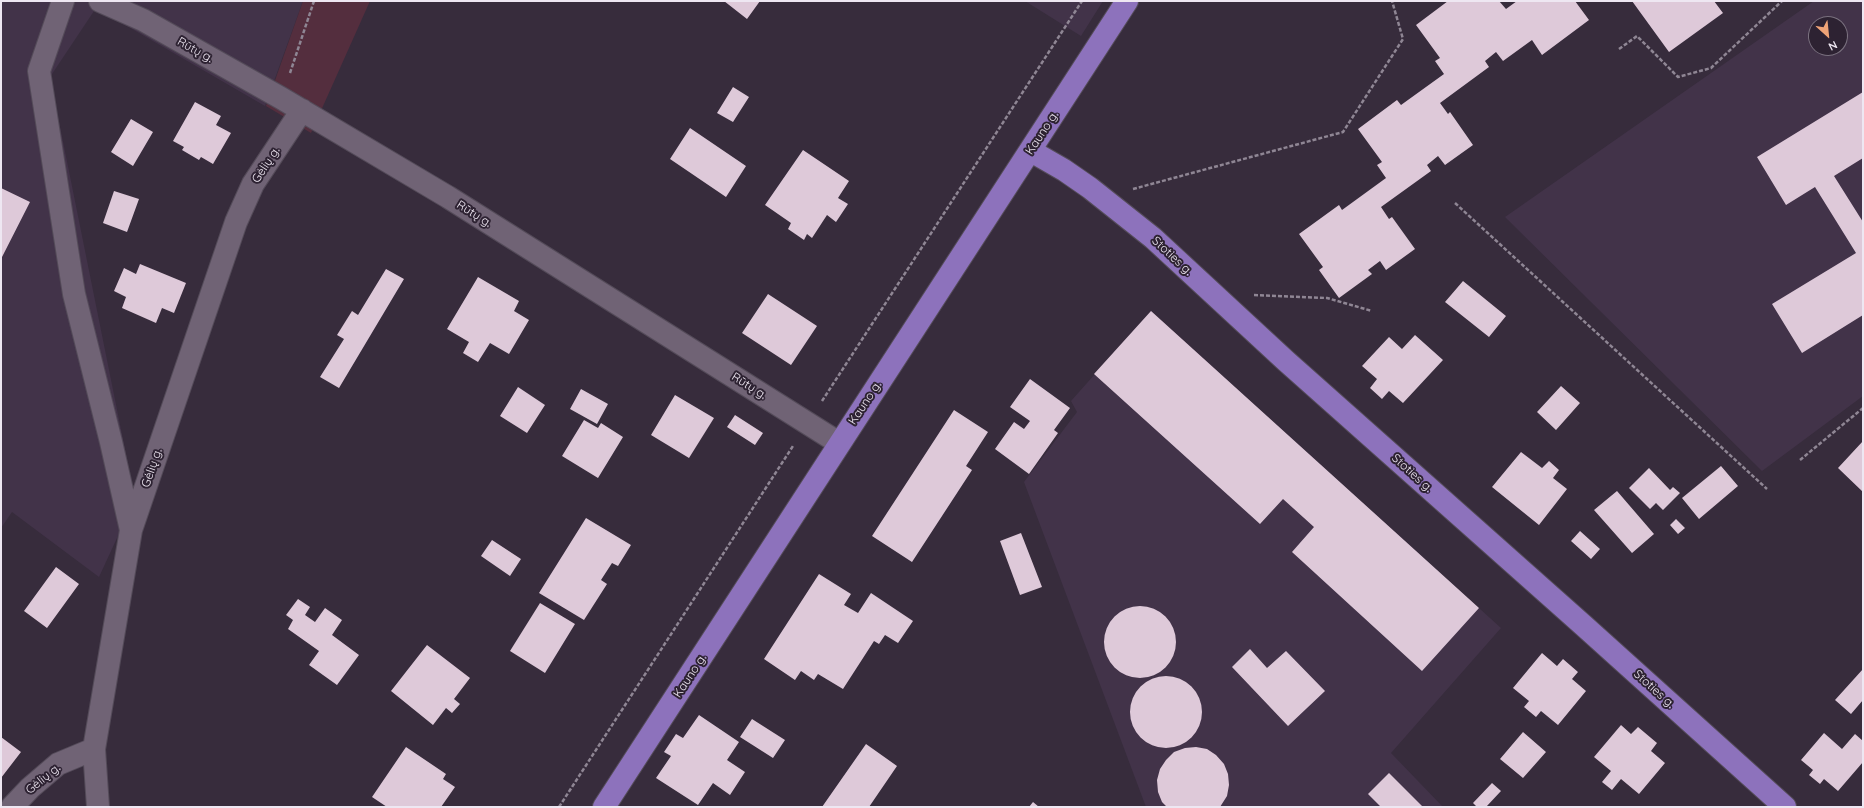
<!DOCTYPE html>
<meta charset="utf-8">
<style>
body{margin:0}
#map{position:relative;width:1864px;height:808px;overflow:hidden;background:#372c3c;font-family:Quicksand,sans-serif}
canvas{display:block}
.frame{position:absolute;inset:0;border:2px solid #eee7f2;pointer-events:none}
.north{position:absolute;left:1808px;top:16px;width:40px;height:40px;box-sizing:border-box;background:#2d2232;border:1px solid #7a717f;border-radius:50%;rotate:153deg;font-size:11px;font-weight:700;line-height:16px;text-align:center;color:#eee7f2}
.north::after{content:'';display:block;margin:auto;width:14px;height:18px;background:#efa377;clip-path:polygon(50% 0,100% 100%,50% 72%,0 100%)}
</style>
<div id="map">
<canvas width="1864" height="808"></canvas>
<div class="frame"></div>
<div class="north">N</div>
</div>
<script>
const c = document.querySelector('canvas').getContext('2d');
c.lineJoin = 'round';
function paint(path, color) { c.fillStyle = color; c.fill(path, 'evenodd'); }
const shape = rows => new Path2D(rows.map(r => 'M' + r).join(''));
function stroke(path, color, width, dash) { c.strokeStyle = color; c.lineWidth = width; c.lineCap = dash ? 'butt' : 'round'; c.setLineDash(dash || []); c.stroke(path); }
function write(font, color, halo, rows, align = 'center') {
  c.font = font + ' Quicksand,sans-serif'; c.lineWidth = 4; c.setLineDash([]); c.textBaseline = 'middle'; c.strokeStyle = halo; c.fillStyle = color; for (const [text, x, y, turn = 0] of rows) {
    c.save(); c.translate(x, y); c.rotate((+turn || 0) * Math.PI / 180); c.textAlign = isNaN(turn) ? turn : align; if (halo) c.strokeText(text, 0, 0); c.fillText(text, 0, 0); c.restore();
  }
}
const built = shape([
 [1,1,303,1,265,106,96,8,50,77,135,499,99,577,12,512,1,528],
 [1025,1,1103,1,1081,36],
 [1814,1,1863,1,1863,396,1762,471,1505,217],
 [1816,24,1840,24,1840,48,1816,48],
 [1151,311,1501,628,1391,753,1443,807,1146,807,1024,482,1077,412,1071,401]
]);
const green = shape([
 [303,1,370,1,311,133,266,106]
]);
const building = shape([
 [724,1,760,1,747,19],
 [1448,1,1499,1,1506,9,1517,1,1575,1,1589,20,1542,55,1532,40,1503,61,1496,52,1485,61,1489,67,1440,103,1448,114,1450,112,1473,145,1445,165,1438,156,1427,165,1431,171,1381,207,1389,219,1392,217,1415,249,1386,270,1380,261,1368,270,1372,274,1339,298,1319,270,1323,267,1299,234,1339,205,1342,210,1386,178,1377,165,1382,162,1358,129,1397,100,1401,105,1444,74,1435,61,1440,58,1416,25],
 [1632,1,1714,1,1723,13,1669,52],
 [733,87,749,97,733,122,717,113],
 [1863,92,1863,158,1834,176,1863,222,1863,315,1802,353,1772,304,1856,253,1815,187,1786,205,1757,157],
 [195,102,221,116,216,125,231,133,213,164,201,157,199,160,182,150,184,147,173,141],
 [131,119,153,132,133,166,111,152],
 [690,128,746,166,726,197,670,159],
 [803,150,849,181,838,198,848,204,836,222,827,215,812,238,807,234,804,240,788,229,791,223,765,205],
 [1,188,30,202,1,259],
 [114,191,139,199,127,232,103,223],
 [140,264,186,283,174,313,162,308,156,323,122,308,126,297,114,291,124,268,136,274],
 [386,269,404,279,339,388,320,377,344,339,337,335,352,311,358,315],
 [478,277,519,301,514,311,529,320,509,354,490,343,478,362,463,353,469,342,447,329],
 [1463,281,1506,316,1489,337,1445,302],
 [768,294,817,326,791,365,742,333],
 [1151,311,1479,608,1422,671,1292,552,1314,527,1283,499,1260,524,1094,374],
 [1415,335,1443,360,1403,403,1389,391,1382,399,1370,388,1377,379,1362,366,1389,337,1402,349],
 [1030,379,1070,408,1054,430,1058,433,1029,474,995,449,1014,422,1024,429,1030,421,1010,407],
 [1561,386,1580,403,1556,430,1537,412],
 [518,387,545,405,527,433,500,416],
 [581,389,608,404,597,424,570,409],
 [675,395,714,418,689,458,651,435],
 [954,410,988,432,966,466,972,470,912,562,872,536],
 [735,415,763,433,755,445,727,427],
 [584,420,598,428,601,423,623,437,598,478,562,456],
 [1863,441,1863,492,1838,468],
 [1521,452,1542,468,1549,461,1559,470,1553,478,1567,489,1539,525,1492,487],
 [1721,466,1738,486,1699,519,1682,498],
 [1649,468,1670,490,1673,487,1680,493,1663,510,1656,503,1650,509,1629,488],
 [1617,491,1654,534,1632,553,1594,510],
 [586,518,631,545,618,566,612,563,601,580,607,584,584,620,539,593],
 [1676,519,1685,528,1678,534,1670,525],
 [1580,531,1600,549,1591,559,1571,541],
 [1021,533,1042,587,1020,595,1000,541],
 [492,540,521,559,510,576,481,556],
 [56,567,79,584,47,628,24,611],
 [819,574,851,594,844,605,858,613,871,593,913,621,898,643,885,635,879,644,874,641,843,689,818,674,814,680,801,671,795,680,764,659],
 [298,599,310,607,305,615,315,622,325,608,342,620,332,635,359,655,337,685,309,665,319,651,288,629,293,620,286,615],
 [540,603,575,624,545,673,510,651],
 '1104 642a36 36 0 1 1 72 0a36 36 0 1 1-72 0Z',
 [427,645,470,678,454,699,460,704,452,713,446,708,433,725,391,691],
 [1250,649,1267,668,1286,651,1325,691,1288,726,1232,667],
 [1542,653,1557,666,1563,659,1578,672,1572,679,1586,691,1558,725,1541,711,1536,717,1524,707,1529,701,1513,688],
 [1863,669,1863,700,1851,714,1835,700],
 '1130 712a36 36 0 1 1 72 0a36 36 0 1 1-72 0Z',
 [699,715,739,742,727,760,745,772,730,795,713,783,698,805,656,778,671,756,664,752,676,734,683,738],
 [752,719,785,740,773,758,740,737],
 [1621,725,1631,734,1638,727,1657,743,1651,751,1665,763,1639,794,1621,779,1612,790,1602,782,1611,771,1594,757],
 [1523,732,1546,752,1523,778,1500,759],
 [1824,733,1842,749,1855,734,1863,741,1863,762,1838,791,1824,779,1820,784,1809,775,1813,770,1801,760],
 [1,737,21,752,1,778],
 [866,744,897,766,869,807,822,807],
 [406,747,446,774,443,779,455,787,441,807,387,807,372,797],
 [1196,747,1207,749,1216,755,1224,764,1228,774,1229,785,1227,796,1220,807,1167,807,1162,802,1158,792,1157,780,1160,769,1166,760,1174,752,1185,748],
 [1389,773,1423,807,1381,807,1368,794],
 [1492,783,1501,791,1486,807,1477,807,1473,803],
 [1033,802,1039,807,1029,807]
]);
const path = shape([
 [1619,49,1637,36,1678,77,1711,68,1782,1],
 [290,73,314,1],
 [1133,189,1343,132,1403,39,1392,1],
 [1455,203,1767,489],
 [1254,295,1327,298,1372,311],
 [822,401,1082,1],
 [1800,460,1863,408],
 [559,807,793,446]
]);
const minor = shape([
 [63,1,39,71,74,294,111,442,131,530],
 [100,1,143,20,281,98,448,197,839,443],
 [12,807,30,788,58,764,94,749],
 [98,807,94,749,131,530,236,222,253,184,302,110]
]);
const major = shape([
 [1031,151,1064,170,1090,188,1153,238,1286,361,1583,625,1785,807],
 [604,807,1127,1]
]);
const streetNames = [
 ["Rūtų g.",195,50,29],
 ["Kauno g.",1042,133,-57],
 ["Gėlių g.",266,165,-57],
 ["Rūtų g.",474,214,32],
 ["Stoties g.",1172,256,43],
 ["Rūtų g.",749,386,32],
 ["Kauno g.",865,403,-57],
 ["Gėlių g.",152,468,-71],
 ["Stoties g.",1412,473,42],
 ["Kauno g.",690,676,-57],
 ["Stoties g.",1654,689,42],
 ["Gėlių g.",43,779,-39]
];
paint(built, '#423349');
paint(green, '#542e3e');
paint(building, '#dec9d9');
stroke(minor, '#544b59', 24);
stroke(major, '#544b59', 24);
stroke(path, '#8f8694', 2.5, [4, 2]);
stroke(minor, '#706375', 22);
stroke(major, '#8d72bc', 22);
write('12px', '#eee7f2', '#2d2232', streetNames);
</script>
